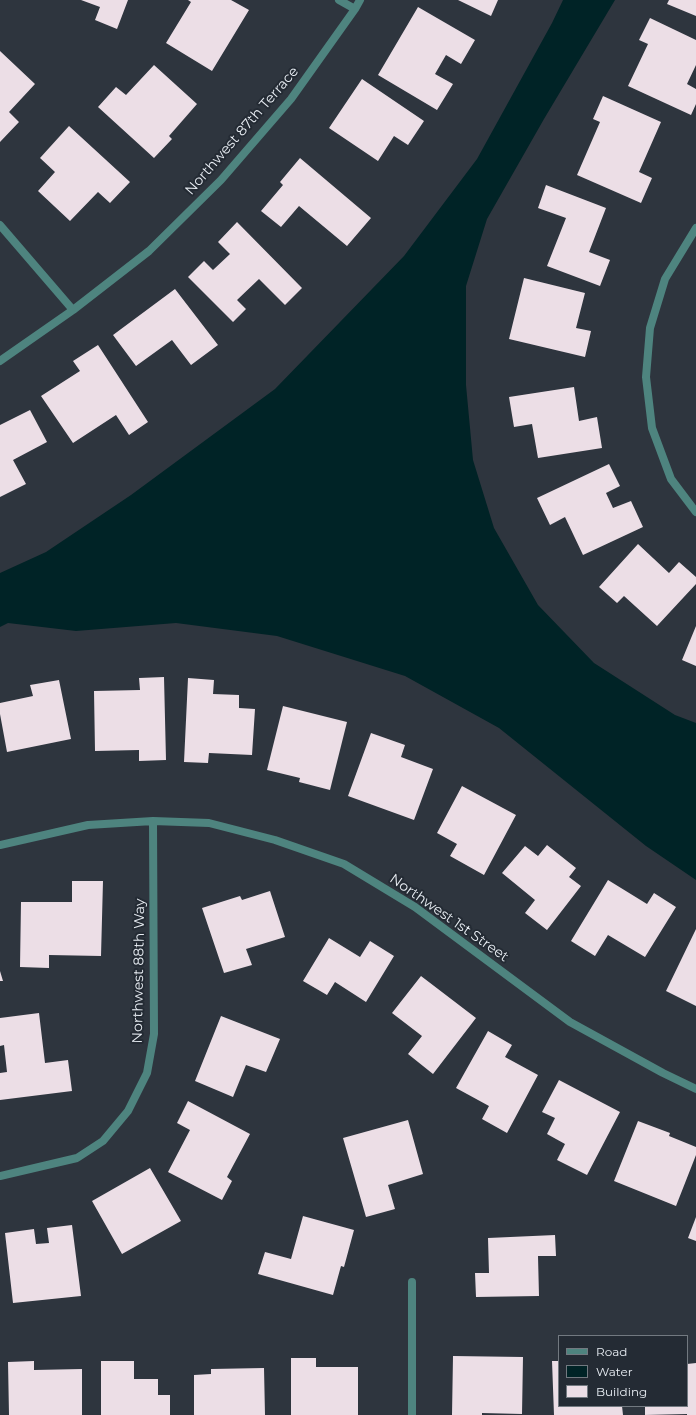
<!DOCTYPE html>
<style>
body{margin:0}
#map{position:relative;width:696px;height:1415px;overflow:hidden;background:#2e353e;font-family:Montserrat,sans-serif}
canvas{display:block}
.legend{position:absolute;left:558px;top:1335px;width:130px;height:72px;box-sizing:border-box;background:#242b34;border:1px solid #727980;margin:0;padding:5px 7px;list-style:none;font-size:12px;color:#e8edf3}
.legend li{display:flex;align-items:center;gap:8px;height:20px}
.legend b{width:20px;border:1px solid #727980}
</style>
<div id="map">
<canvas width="696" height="1415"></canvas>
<ul class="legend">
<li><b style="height:5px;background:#4e847f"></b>Road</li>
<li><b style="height:11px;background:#002326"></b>Water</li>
<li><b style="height:11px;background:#ecdee6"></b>Building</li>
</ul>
</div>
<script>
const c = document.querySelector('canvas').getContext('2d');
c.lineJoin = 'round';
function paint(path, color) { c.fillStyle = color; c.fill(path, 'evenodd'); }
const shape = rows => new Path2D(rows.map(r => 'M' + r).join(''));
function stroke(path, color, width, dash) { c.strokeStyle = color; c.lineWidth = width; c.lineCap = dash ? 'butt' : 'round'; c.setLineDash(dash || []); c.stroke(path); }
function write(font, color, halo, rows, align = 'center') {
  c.font = font + ' Montserrat,sans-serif'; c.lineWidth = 4; c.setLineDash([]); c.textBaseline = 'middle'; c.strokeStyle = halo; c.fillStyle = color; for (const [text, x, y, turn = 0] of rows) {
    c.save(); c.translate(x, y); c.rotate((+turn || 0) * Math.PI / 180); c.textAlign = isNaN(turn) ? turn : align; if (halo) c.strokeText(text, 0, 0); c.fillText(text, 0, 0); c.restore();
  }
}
const water = shape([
 [563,0,615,0,544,119,487,219,466,286,466,385,473,460,494,528,538,605,594,663,675,715,696,723,696,880,646,846,499,728,405,676,277,636,176,623,76,631,8,623,0,627,0,573,46,552,131,495,275,389,404,256,477,159,552,23]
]);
const building = shape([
 [81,0,128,0,117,29,95,20,100,7],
 [188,0,231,0,249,10,212,71,166,43,191,2],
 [458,0,498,0,491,16],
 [669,0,696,0,696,16,667,4],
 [418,7,475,40,461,64,446,55,435,74,453,84,437,110,378,75],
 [650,18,696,40,696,65,687,84,696,89,696,104,691,115,628,86,648,44,639,40],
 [0,51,35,84,9,112,19,122,0,142],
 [154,65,197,104,169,136,172,139,154,158,98,107,116,87,126,95],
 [362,79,424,121,408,145,394,136,378,161,329,128],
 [603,96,661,122,639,172,652,178,641,203,577,175,600,122,593,119],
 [69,126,130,182,110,203,98,192,70,221,38,191,55,172,40,158],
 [300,158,371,218,347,246,299,206,281,227,261,211,283,185,280,182],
 [546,185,606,208,589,252,610,260,600,286,547,266,566,218,538,208],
 [237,222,302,288,285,305,259,279,237,300,246,309,233,322,188,277,204,261,213,270,230,254,218,242],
 [524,278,585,293,576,328,591,331,585,357,509,339],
 [175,289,218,345,191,365,172,340,136,366,113,335],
 [98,345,148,422,129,435,116,415,73,443,41,396,80,371,73,361],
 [574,387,579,421,597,417,602,448,538,458,532,424,514,427,509,397],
 [30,410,47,442,13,460,26,484,0,497,0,425],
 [609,464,620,486,606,493,613,508,631,501,643,527,583,555,565,517,550,525,537,498],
 [638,544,669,573,679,562,696,577,696,584,657,626,624,596,617,603,599,587],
 [696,626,696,666,682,660],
 [164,677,166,760,139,761,139,750,95,751,94,691,140,690,139,678],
 [188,678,214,680,213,694,239,695,239,708,255,709,252,755,209,753,208,763,184,762],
 [59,680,71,739,7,752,0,714,0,703,33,696,30,685],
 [283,706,347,722,330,790,299,782,300,778,267,770],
 [371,733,405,745,401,757,433,769,414,820,348,796],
 [462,786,516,815,484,875,450,856,457,844,437,833],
 [547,845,576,868,569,877,581,886,547,930,525,913,535,900,502,873,525,846,538,856],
 [608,880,647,904,654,893,676,907,645,957,608,935,595,956,571,941],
 [72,881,103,881,101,956,49,955,49,968,20,967,21,902,72,902],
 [270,891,285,937,246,949,252,965,224,973,202,908,240,896,242,900],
 [696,929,696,1006,666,991],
 [329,938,360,957,370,941,394,956,366,1002,335,982,327,995,303,981],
 [0,971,3,981,0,981],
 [421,976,476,1018,433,1074,408,1054,422,1036,392,1013],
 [39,1013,45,1063,68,1060,72,1091,0,1100,0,1073,7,1072,4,1045,0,1046,0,1018],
 [221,1016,280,1039,266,1072,246,1065,233,1097,195,1081],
 [488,1031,512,1045,505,1057,538,1075,507,1133,482,1119,489,1106,456,1088],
 [559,1080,620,1112,587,1175,557,1160,565,1144,547,1134,555,1118,542,1112],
 [188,1101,250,1134,227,1177,232,1181,222,1200,168,1172,190,1130,177,1123],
 [408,1120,423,1174,388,1185,395,1209,366,1217,343,1138],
 [638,1121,670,1133,669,1136,696,1147,696,1155,676,1206,614,1181],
 [150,1168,181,1221,122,1254,92,1201],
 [303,1216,354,1230,344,1267,341,1266,333,1295,258,1274,265,1252,291,1259],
 [696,1217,696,1241,688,1238],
 [72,1225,81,1296,13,1303,5,1233,34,1229,36,1244,49,1243,47,1228],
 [555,1235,556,1256,538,1256,539,1296,476,1297,475,1273,489,1273,488,1238],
 [453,1356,523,1357,522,1414,482,1413,482,1415,452,1415],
 [291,1358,316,1358,316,1367,358,1367,358,1415,291,1415],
 [34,1361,34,1370,82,1369,82,1415,9,1415,8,1362],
 [101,1361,134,1361,134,1379,158,1379,158,1395,170,1395,170,1415,101,1415],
 [552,1361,559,1361,559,1406,622,1406,623,1415,554,1415],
 [696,1363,696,1415,687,1415,687,1414,645,1415,645,1406,687,1406,687,1364],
 [264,1368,265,1415,194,1415,194,1375,211,1374,211,1369]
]);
const street = shape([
 [339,0,355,9],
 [0,225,73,310],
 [696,228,665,279,650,328,646,377,652,428,671,479,696,512],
 [0,361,73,310,149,251,221,180,291,99,355,9,360,0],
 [0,845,88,825,153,821,209,823,275,840,344,864,415,907,570,1022,663,1073,696,1089],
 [0,1176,77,1158,103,1141,128,1111,147,1073,154,1034,153,821],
 [412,1282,412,1415]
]);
const streetNames = [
 ["Northwest 87th Terrace",242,131,-49],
 ["Northwest 1st Street",449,918,35],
 ["Northwest 88th Way",139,971,-89]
];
paint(water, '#002326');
paint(building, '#ecdee6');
stroke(street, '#4e847f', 8);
write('14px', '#e8edf3', '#242b34', streetNames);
</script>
